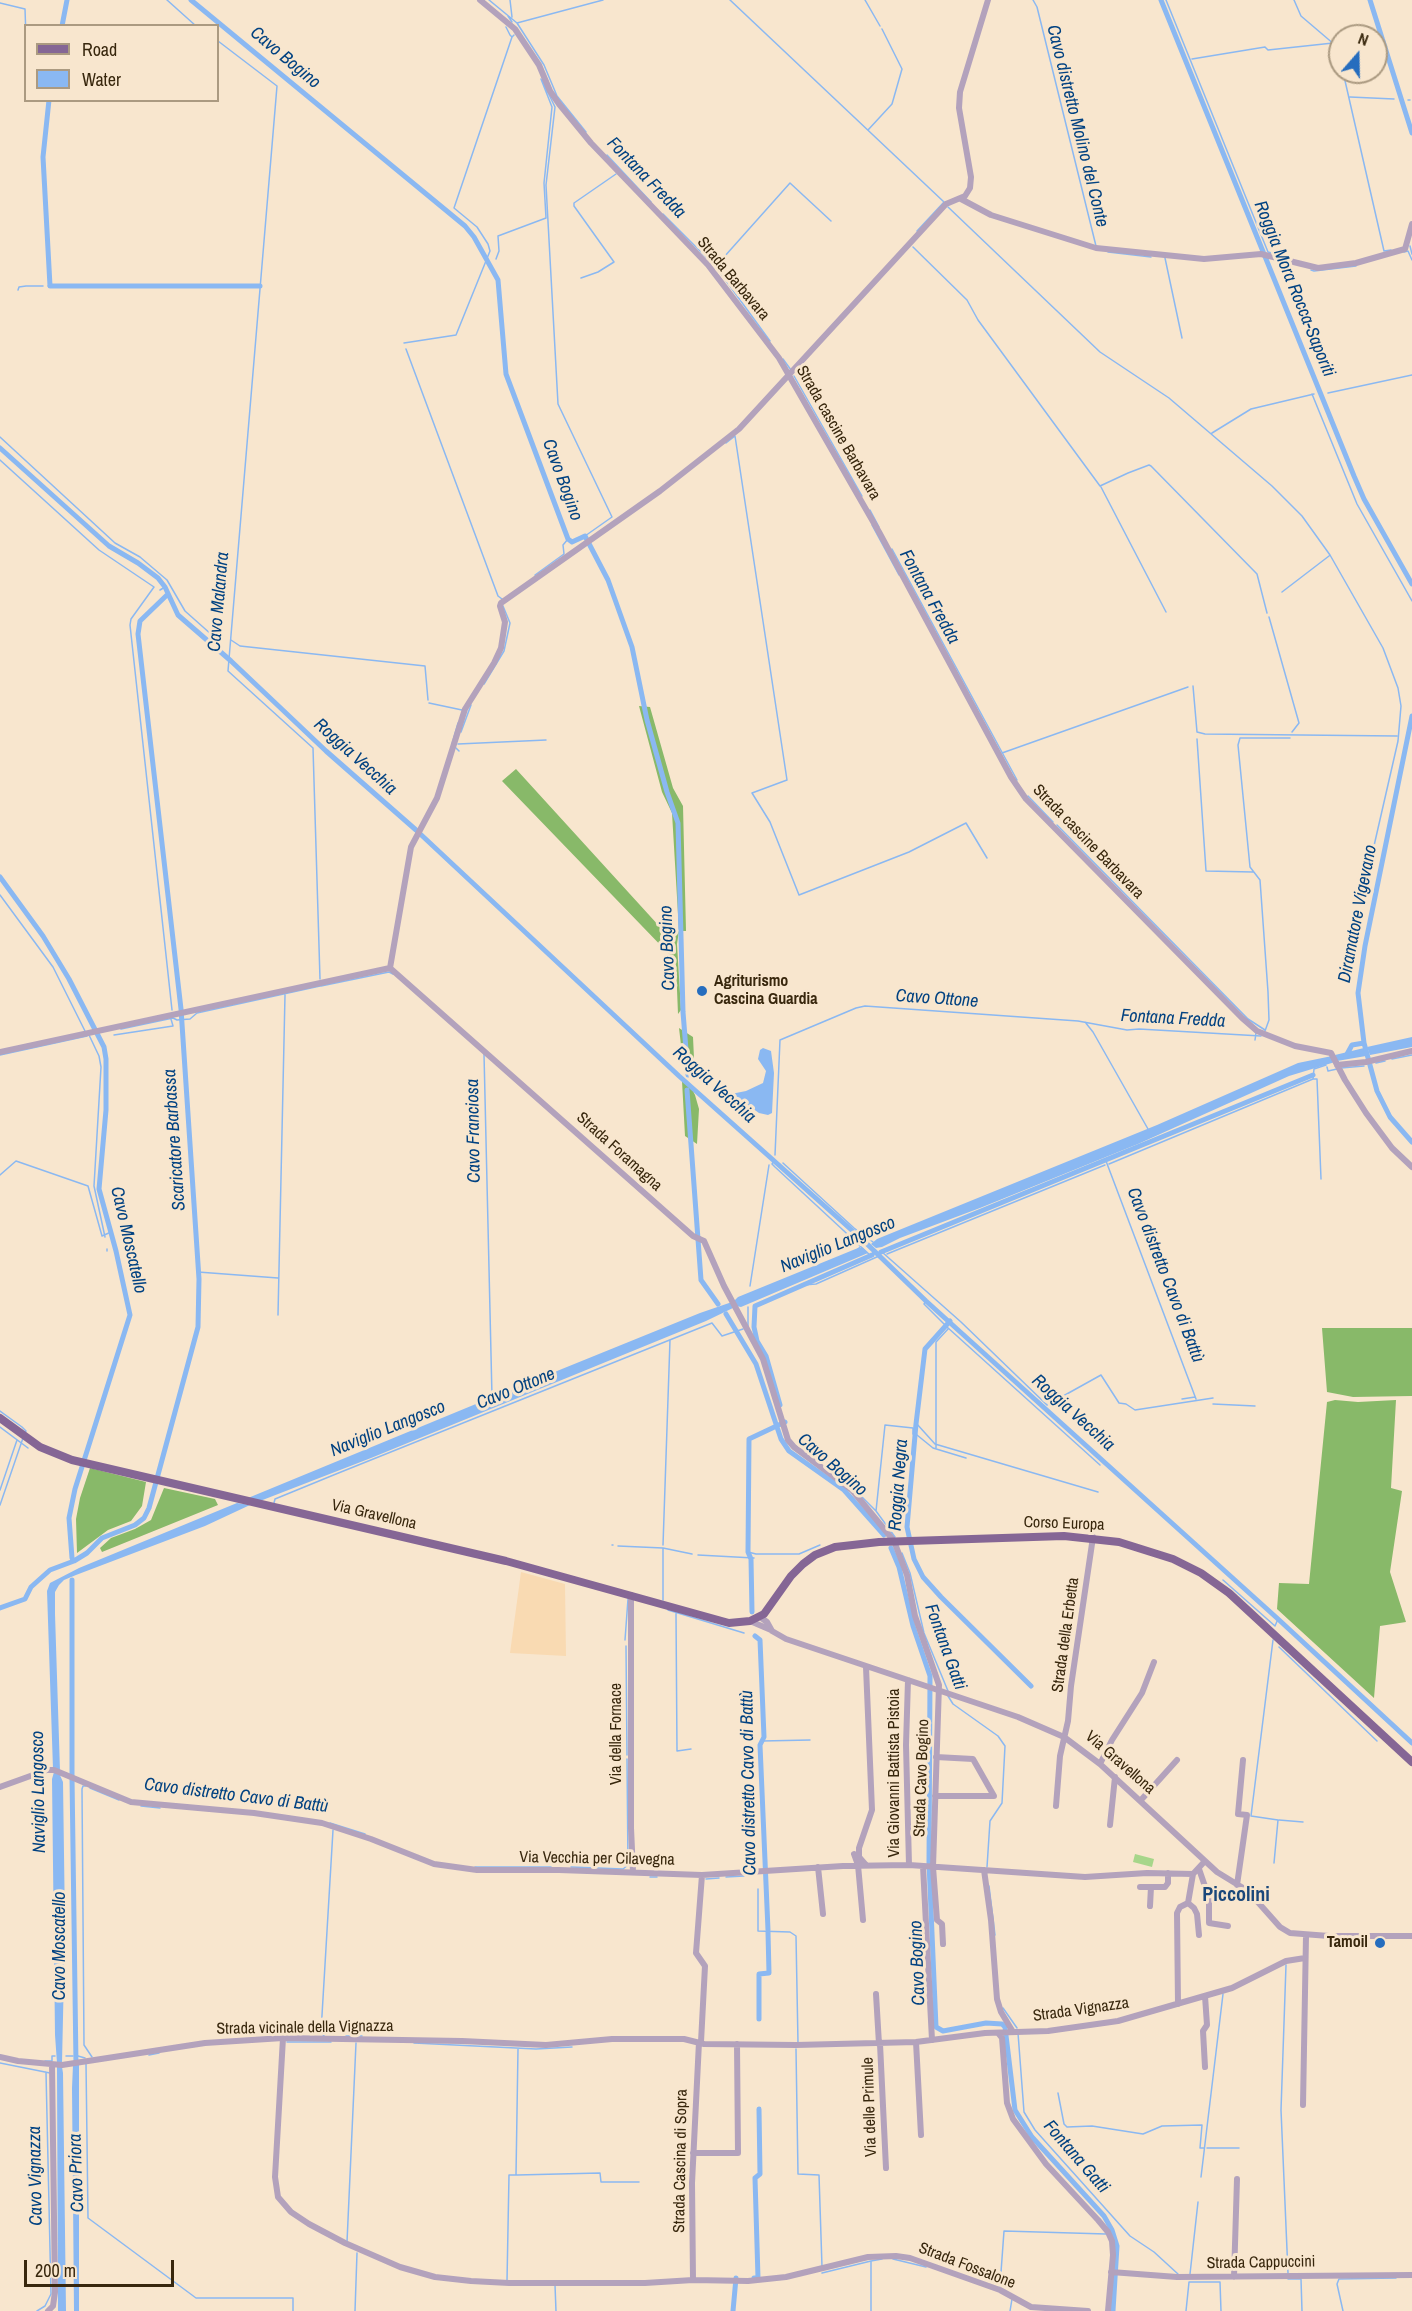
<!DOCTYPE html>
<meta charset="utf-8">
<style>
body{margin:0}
#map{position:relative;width:1412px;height:2311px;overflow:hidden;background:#f8e6ce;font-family:"Archivo Narrow",sans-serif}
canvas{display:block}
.legend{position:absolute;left:24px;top:24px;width:195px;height:78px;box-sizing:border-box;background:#f8e6ce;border:2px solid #ab9a81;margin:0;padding:8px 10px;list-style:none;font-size:18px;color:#38270d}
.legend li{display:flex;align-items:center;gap:12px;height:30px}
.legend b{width:30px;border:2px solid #ab9a81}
.north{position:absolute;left:1328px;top:24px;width:60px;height:60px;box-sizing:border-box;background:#f8e6ce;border:2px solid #ab9a81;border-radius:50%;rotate:20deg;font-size:16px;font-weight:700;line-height:24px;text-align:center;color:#38270d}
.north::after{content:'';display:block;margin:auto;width:21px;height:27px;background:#266dbe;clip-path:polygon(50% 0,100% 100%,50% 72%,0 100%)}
.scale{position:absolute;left:24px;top:2260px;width:150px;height:27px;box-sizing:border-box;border:3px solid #38270d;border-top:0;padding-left:8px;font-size:18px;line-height:21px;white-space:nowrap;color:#38270d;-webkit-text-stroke:4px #f8e6ce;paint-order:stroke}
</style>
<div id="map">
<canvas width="1412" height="2311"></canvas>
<ul class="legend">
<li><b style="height:8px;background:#856695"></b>Road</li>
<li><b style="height:16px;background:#8ab8f2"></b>Water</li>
</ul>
<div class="north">N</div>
<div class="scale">200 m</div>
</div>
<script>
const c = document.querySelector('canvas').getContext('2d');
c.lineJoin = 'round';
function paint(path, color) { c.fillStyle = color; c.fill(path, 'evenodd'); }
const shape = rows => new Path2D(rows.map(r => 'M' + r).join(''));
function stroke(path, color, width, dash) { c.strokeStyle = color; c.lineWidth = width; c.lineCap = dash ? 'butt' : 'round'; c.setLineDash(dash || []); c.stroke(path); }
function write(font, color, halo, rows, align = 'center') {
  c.font = font + ' "Archivo Narrow",sans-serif'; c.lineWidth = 6; c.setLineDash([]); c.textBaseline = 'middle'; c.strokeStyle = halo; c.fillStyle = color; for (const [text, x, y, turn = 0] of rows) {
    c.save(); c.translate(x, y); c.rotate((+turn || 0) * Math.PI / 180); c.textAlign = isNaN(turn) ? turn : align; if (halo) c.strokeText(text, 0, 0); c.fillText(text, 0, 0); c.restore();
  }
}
const built = shape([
 [521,1572,565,1584,566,1656,510,1653]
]);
const green = shape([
 [1135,1854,1154,1859,1152,1867,1133,1862]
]);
const forest = shape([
 [639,706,650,707,673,788,683,806,686,931,679,931,677,944,681,1010,678,1014,676,965,669,954,502,781,516,769,670,938,679,931,672,813,662,792],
 [679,1028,693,1037,695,1080,684,1071],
 [682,1081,692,1089,695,1095,699,1109,697,1144,685,1136],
 [1322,1328,1412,1328,1412,1396,1353,1397,1327,1392],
 [1335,1400,1358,1402,1396,1400,1391,1488,1402,1491,1390,1572,1406,1622,1380,1626,1374,1698,1277,1609,1279,1583,1309,1584,1327,1402],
 [90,1468,146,1482,142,1506,131,1521,108,1530,77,1553,76,1519,80,1498],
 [164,1488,215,1499,218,1505,102,1552,100,1548,111,1538,135,1529,151,1520]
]);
const water = shape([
 [1412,1037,1412,1047,1370,1055,1367,1047],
 [763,1048,771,1051,774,1073,772,1113,768,1115,759,1113,742,1101,727,1098,726,1095,746,1091,763,1083,766,1071,758,1059,760,1050],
 [1364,1048,1366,1056,1337,1061,1335,1055],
 [1332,1056,1335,1062,1289,1076,1138,1144,980,1208,900,1238,882,1247,876,1248,871,1244,877,1239,1157,1125,1298,1063],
 [858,1248,863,1248,868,1253,741,1307,736,1306,734,1301,738,1297],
 [732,1302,735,1307,706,1321,371,1458,260,1501,248,1498,488,1399,700,1313],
 [237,1503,250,1505,205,1526,76,1575,64,1580,59,1585,55,1592,55,1614,60,1771,53,1769,47,1591,50,1583,79,1568],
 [54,1772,59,1773,63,1782,65,1926,62,2063,57,2063,55,2035,52,1779],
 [79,2064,79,2311,74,2311,72,2088,73,2065],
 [57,2067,62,2067,63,2073,66,2311,58,2311]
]);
const stream = shape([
 [167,0,196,26],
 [489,0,517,23,544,65,557,96,586,132],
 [510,0,512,17],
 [730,0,944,202,917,231],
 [865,0,880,26],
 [1033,0,1037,7,1096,246],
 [1166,0,1268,252,1286,257],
 [1294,0,1301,16,1335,45,1340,59],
 [0,3,25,9,26,38],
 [508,16,512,22],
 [517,23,603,0],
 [506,27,510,35,512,37,514,35],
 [218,41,277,86,228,671,313,748,320,979],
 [1192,59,1265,47,1268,50,1333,43],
 [1343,72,1384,251,1391,250],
 [542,80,555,107,546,185,558,404,612,517,585,536],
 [1350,97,1394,99],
 [1408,100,1410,100],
 [868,130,892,104,902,69,882,29],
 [607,155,651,202],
 [948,207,1100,352,1169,398,1272,486,1302,516,1330,555,1383,648,1398,688,1401,706,1398,741,1368,872],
 [663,214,716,267,770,341],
 [1410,246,1412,254],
 [913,247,967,300,978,320,1100,486,1128,473,1149,465,1151,466,1257,574,1267,613],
 [1108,252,1151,257],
 [1404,252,1408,251,1412,260],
 [1165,258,1182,338],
 [496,259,499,251,498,236,546,218,544,183,552,107,541,79],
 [716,266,790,183,831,221],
 [1311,270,1314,271,1356,266],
 [581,278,598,272,614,262,574,206,574,203,616,174],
 [48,286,50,286],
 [18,290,19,287,26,286,43,286],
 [404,343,456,335,490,251,488,244,477,227,454,208,512,37],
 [406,349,498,596,502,599],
 [783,359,791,370],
 [794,376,862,496],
 [1328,393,1412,375],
 [1312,394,1357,504,1412,601],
 [1212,433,1251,409,1314,394],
 [0,437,115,543,140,557,167,580,185,611,212,635,212,643],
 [726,443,735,436,787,780,752,793,770,822,799,895,909,852,966,823,987,858],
 [0,460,99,550,154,587,131,619,130,625,172,1010],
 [1101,487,1166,612],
 [870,510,879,527],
 [872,525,899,575],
 [892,549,1017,780],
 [535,575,564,554,563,545,568,539],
 [160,590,165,587],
 [1282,592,1329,556],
 [1269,617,1299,723,1292,732],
 [231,640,240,646,425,666,428,700],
 [484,684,504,651,510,623,503,606],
 [1193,686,1197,732,1205,734,1397,736],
 [429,703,462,710],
 [461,732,471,705],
 [1197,739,1206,871,1253,872],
 [452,744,458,723],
 [458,744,546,740],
 [456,748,459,751],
 [1002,753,1188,687],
 [1028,796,1053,822],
 [1057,825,1248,1019,1265,1030],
 [0,895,53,967,85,1031],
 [321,986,389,972,393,974],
 [1085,1022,1093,1032,1148,1129],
 [121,1029,173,1018,177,1020,190,1019,197,1013,320,986,320,984],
 [1265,1031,1269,1020,1268,992,1260,880,1250,867,1238,745,1240,738,1290,738],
 [89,1035,99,1056,101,1067,94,1186,105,1237],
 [114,1035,173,1026,171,1019],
 [1255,1040,1256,1033],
 [484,1054,492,1397],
 [0,1055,87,1036],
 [1392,1059,1412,1055],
 [1376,1063,1385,1061],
 [1327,1067,1328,1071,1337,1069],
 [1341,1068,1364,1066],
 [775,1155,780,1040,856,1008,865,1006,1078,1021,1127,1030,1139,1029,1261,1036],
 [774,1161,772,1164,775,1167,871,1256],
 [1106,1161,1196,1399],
 [783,1163,854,1228,873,1242],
 [1109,1164,1313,1079],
 [0,1175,16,1161,88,1186,102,1236,111,1232],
 [1321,1179,1317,1079,1313,1079,1314,1069,1326,1065],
 [107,1249,107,1251],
 [857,1250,865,1242],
 [882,1252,961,1322,1047,1405,1101,1375,1119,1403,1126,1404,1135,1410,1213,1398],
 [887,1254,1105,1165],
 [198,1272,278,1278],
 [803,1285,816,1284,879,1256],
 [750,1286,769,1165],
 [926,1301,924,1304,947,1327,1100,1465],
 [278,1315,285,995],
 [748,1326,748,1307],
 [1182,1399,1195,1397],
 [1213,1404,1255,1406],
 [0,1411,22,1427,26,1431,25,1433],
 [916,1423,935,1444,1098,1492],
 [0,1427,28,1448],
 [810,1445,876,1511,895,1537],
 [936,1448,936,1342,948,1329],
 [0,1490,17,1440],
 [274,1503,275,1499,336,1474,712,1323,722,1336,743,1329],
 [0,1505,23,1438],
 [876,1511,885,1425,913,1428,913,1434,917,1435,933,1448,966,1458],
 [612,1545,613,1545],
 [663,1545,670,1340],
 [618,1546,663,1548,692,1554],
 [748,1552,756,1554,799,1554,820,1545],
 [902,1553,910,1573,924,1633,948,1691],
 [698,1555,754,1558],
 [1223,1580,1275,1626,1278,1619],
 [663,1600,663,1548],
 [668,1610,744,1633],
 [676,1613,677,1751,691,1749],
 [625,1640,628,1599],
 [1273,1640,1251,1816,1278,1820,1274,1863],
 [626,1646,627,1755],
 [1279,1647,1377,1741],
 [948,1696,953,1704,998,1736,1005,1746,1002,1803,990,1821,987,1867],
 [762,1741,810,1740],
 [86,1786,83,1786,82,1789,84,2045,92,2057],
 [90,1788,119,1800],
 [141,1806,160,1808],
 [1279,1820,1303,1822],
 [330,1823,365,1834],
 [475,1867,551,1867],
 [571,1867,623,1869,628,1865,627,1759],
 [650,1877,657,1877],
 [726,1877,744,1876],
 [706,1879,719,1878],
 [989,1886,995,1935],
 [758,1889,758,1931,790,1932,796,1936,798,2043],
 [1286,1965,1281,2110,1288,2273],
 [1003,2008,1017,2028],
 [1018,2033,1024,2112,1035,2130,1130,2236,1154,2252,1178,2274],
 [324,2036,321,2032,333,1830],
 [346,2036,362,2036],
 [287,2042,331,2042],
 [414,2043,536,2049,572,2047],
 [796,2049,798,2174,819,2175,822,2267],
 [149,2055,159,2053],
 [66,2056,73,2056],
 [78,2056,85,2058],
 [45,2061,52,2061,52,2056,55,2056],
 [0,2063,50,2073],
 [86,2063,88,2218,196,2298,293,2298,293,2311],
 [1058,2093,1064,2124,1067,2127,1092,2126,1143,2134,1162,2126,1202,2125,1200,2148,1204,2148],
 [1207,2148,1239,2148],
 [517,2175,600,2173,601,2182,639,2182],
 [1201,2177,1223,1994],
 [347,2242,356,2043],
 [893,2259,926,2267],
 [871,2261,882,2259],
 [822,2273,871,2261,871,2311],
 [1190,2274,1198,2202],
 [1288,2279,1301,2279,1302,2311],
 [507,2281,509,2175,516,2175,518,2049],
 [555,2285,556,2311],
 [1000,2286,1004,2231,1106,2234],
 [37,2311,45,2306,51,2294,46,2072],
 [355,2311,357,2253],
 [1010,2311,1012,2299],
 [1186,2311,1189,2282,1220,2282,1221,2311],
 [1343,2311,1337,2284,1339,2279,1396,2278]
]);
const canal = shape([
 [191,0,465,226,474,237,498,280,506,374,568,539,572,542,585,536,608,580,632,647,647,720,667,792,678,823,683,1012,688,1075],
 [1161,0,1354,476,1364,499,1412,584],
 [1370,0,1412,133],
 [62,26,67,0],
 [49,100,43,157,50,286,260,286],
 [0,448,109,546,138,563,158,578,165,587,178,615,231,661,326,751,416,830,679,1076,865,1242,926,1301,1278,1619,1412,1743],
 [1412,716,1365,946,1358,993,1364,1043,1377,1091,1390,1117,1412,1142],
 [0,877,43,936,69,979,104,1047,106,1059,106,1110,99,1189,116,1251,130,1315,75,1489,69,1518,72,1558],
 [1346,1056,1352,1045,1364,1043],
 [687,1090,701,1280,718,1304],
 [881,1252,1313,1075],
 [726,1314,756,1364,781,1439,789,1451,844,1490,884,1535],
 [950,1321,925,1349,916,1424,907,1527,914,1559,923,1577,941,1597,1031,1686],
 [780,1405,766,1356,757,1341,754,1327,755,1306,872,1255],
 [891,1548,899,1567,913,1626,930,1676,929,1863,936,2027,943,2031,986,2023,1002,2024,1005,2027,1015,2110,1032,2137,1104,2216,1112,2230,1117,2246,1113,2311],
 [72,1580,72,1777,76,2064],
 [0,1608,25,1599,31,1587,50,1570,74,1561,87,1553,102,1538,135,1525,144,1518,149,1508,198,1327,199,1279,181,1009,138,634,140,621,168,594],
 [752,1612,751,1559,748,1552,749,1439,785,1422],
 [755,1636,760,1640,764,1737,760,1745,768,1930],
 [759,2019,759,1974,769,1973,768,1932],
 [754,2278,758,2278,755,2178,760,2174,759,2109],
 [733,2311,736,2278]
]);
const minor = shape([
 [480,0,515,29,539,65,550,91,559,104,591,143,708,265,779,358,879,532,1011,777,1026,799,1242,1018,1257,1031,1295,1046,1331,1053,1345,1080,1366,1113,1392,1148,1412,1167],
 [961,199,991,215,1096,248,1204,259,1261,254,1318,268,1356,263,1405,249,1412,224],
 [390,968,693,1236,704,1241,724,1286,763,1359,788,1440,794,1447,852,1490,894,1541,907,1575,915,1616,939,1685,933,1867,937,1920,942,1924,943,1944],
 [0,1052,390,968,411,847,437,798,465,709,494,663,501,648,505,622,500,606,501,603,660,491,739,429,946,204,965,196,970,188,971,177,959,108,960,92,988,0],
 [1337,1065,1366,1062,1412,1051],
 [631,1595,631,1828,633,1872],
 [760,1617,767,1622,772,1631,786,1639,1018,1717,1064,1737,1100,1764,1217,1872,1248,1891,1280,1927,1290,1933,1329,1936,1412,1936],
 [750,1621,771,1630],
 [866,1667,872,1810,859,1848,859,1857,866,1865],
 [908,1680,906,1745,909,1865],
 [1100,1764,1112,1740,1142,1693,1154,1662],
 [0,1787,47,1770,54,1770,131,1802,254,1813,322,1823,371,1839,434,1864,477,1870,559,1870,702,1875,843,1866,909,1865,1085,1877,1147,1873,1193,1874,1205,1861],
 [935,1796,994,1796,973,1759,936,1757],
 [1141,1800,1177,1760],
 [1056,1806,1060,1756,1068,1721,1071,1686,1093,1537],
 [1110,1825,1115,1777],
 [854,1854,858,1865,863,1920],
 [923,1866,932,2040],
 [818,1867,823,1914],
 [1199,1869,1209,1898,1209,1923,1228,1926],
 [984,1870,991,1920,997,1999,1001,2012,1013,2032],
 [1237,1885,1247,1815,1238,1814,1243,1760],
 [1140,1887,1151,1887],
 [1188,1903,1194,1908,1197,1914,1199,1935],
 [1150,1906,1151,1887,1165,1887,1168,1883,1168,1873],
 [876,1994,879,2044],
 [1178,2004,1177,1913,1180,1907,1188,1903,1193,1874],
 [998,2033,1002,2038,1007,2103,1013,2119,1046,2164,1098,2220,1108,2232,1112,2241,1113,2255,1108,2311],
 [283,2038,275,2177,278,2197,291,2212,309,2224,345,2243,400,2267,435,2277,471,2281,509,2283,645,2283,693,2280,748,2281,786,2277,868,2257,896,2256,910,2258,1000,2290,1031,2307,1088,2311],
 [701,2042,705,1966,696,1953,702,1875],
 [916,2042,921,2135],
 [880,2044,886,2168],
 [0,2057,18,2061,62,2065,205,2043,283,2038,462,2041,546,2045,612,2039,684,2039,704,2044,796,2045,916,2042,985,2033,1048,2031,1118,2021,1232,1988,1286,1961,1305,1958],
 [1205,2067,1203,2031,1207,2025,1205,1996],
 [1303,2105,1306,1936],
 [693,2153,738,2153,737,2044],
 [1111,2272,1177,2277,1412,2275],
 [1234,2277,1237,2179],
 [693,2280,692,2183,699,2042],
 [48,2311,53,2306,55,2292,52,2065]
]);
const major = shape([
 [0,1418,40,1447,72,1460,506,1561,729,1623,750,1621,764,1614,791,1576,803,1564,815,1555,835,1547,879,1542,1064,1536,1119,1542,1173,1559,1201,1573,1229,1593,1412,1762]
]);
const markers = [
 [702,991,6,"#266dbe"],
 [1380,1943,6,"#266dbe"]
];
const streetNames = [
 ["Strada Barbavara",733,279,50],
 ["Strada cascine Barbavara",838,433,60],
 ["Strada cascine Barbavara",1088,842,46],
 ["Strada Foramagna",619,1152,42],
 ["Via Gravellona",374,1515,13],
 ["Corso Europa",1064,1524,2],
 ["Strada della Erbetta",1066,1635,-82],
 ["Via della Fornace",617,1734,-90],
 ["Via Gravellona",1120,1763,41],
 ["Via Giovanni Battista Pistoia",895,1773,-90],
 ["Strada Cavo Bogino",922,1778,-88],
 ["Via Vecchia per Cilavegna",597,1859,1],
 ["Strada Vignazza",1081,2010,-8],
 ["Strada vicinale della Vignazza",305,2028,-1],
 ["Via delle Primule",870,2107,-92],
 ["Strada Cascina di Sopra",681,2161,-89],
 ["Strada Cappuccini",1261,2263,-1],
 ["Strada Fossalone",967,2266,21]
];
const poiNames = [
 ["Agriturismo",714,982],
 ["Cascina Guardia",714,1000],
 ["Tamoil",1368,1943,"right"]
];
const waterNames = [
 ["Cavo Bogino",285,58,40],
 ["Cavo distretto Molino del Conte",1077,126,76],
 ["Fontana Fredda",646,178,46],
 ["Roggia Mora Rocca-Saporiti",1294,289,68],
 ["Cavo Bogino",562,480,70],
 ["Fontana Fredda",929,597,61],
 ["Cavo Malandra",219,602,-85],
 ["Roggia Vecchia",355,757,42],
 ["Diramatore Vigevano",1358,914,-79],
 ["Cavo Bogino",668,948,-92],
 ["Cavo Ottone",937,999,4],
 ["Fontana Fredda",1173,1019,3],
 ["Roggia Vecchia",714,1085,42],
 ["Cavo Franciosa",474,1131,-91],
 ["Scaricatore Barbassa",175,1140,-94],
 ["Cavo Moscatello",128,1240,77],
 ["Naviglio Langosco",838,1245,-22],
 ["Cavo distretto Cavo di Battù",1165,1275,69],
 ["Cavo Ottone",516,1389,-22],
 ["Roggia Vecchia",1073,1413,42],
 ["Naviglio Langosco",388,1429,-22],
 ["Cavo Bogino",832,1465,41],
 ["Roggia Negra",899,1485,-86],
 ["Fontana Gatti",945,1647,70],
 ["Cavo distretto Cavo di Battù",749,1783,-91],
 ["Naviglio Langosco",39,1792,-91],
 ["Cavo distretto Cavo di Battù",236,1796,7],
 ["Cavo Moscatello",60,1946,-90],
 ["Cavo Bogino",918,1963,-92],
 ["Fontana Gatti",1076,2157,49],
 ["Cavo Priora",77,2173,-92],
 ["Cavo Vignazza",36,2176,-91]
];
const quarterNames = [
 ["Piccolini",1236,1896]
];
paint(built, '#f9dab2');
paint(green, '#a7d68a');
paint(forest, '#88b969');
paint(water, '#8ab8f2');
stroke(stream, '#8ab8f2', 1.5);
stroke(canal, '#8ab8f2', 5);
stroke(minor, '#b3a2bc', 6);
stroke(major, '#856695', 8);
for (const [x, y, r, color] of markers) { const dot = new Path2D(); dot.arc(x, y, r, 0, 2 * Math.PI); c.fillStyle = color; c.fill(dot); stroke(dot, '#f8e6ce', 2); }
write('16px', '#38270d', '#f8e6ce', streetNames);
write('bold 16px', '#38270d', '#f8e6ce', poiNames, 'left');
write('italic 18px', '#024281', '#f8e6ce', waterNames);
write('bold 20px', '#1a477a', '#f8e6ce', quarterNames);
</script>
